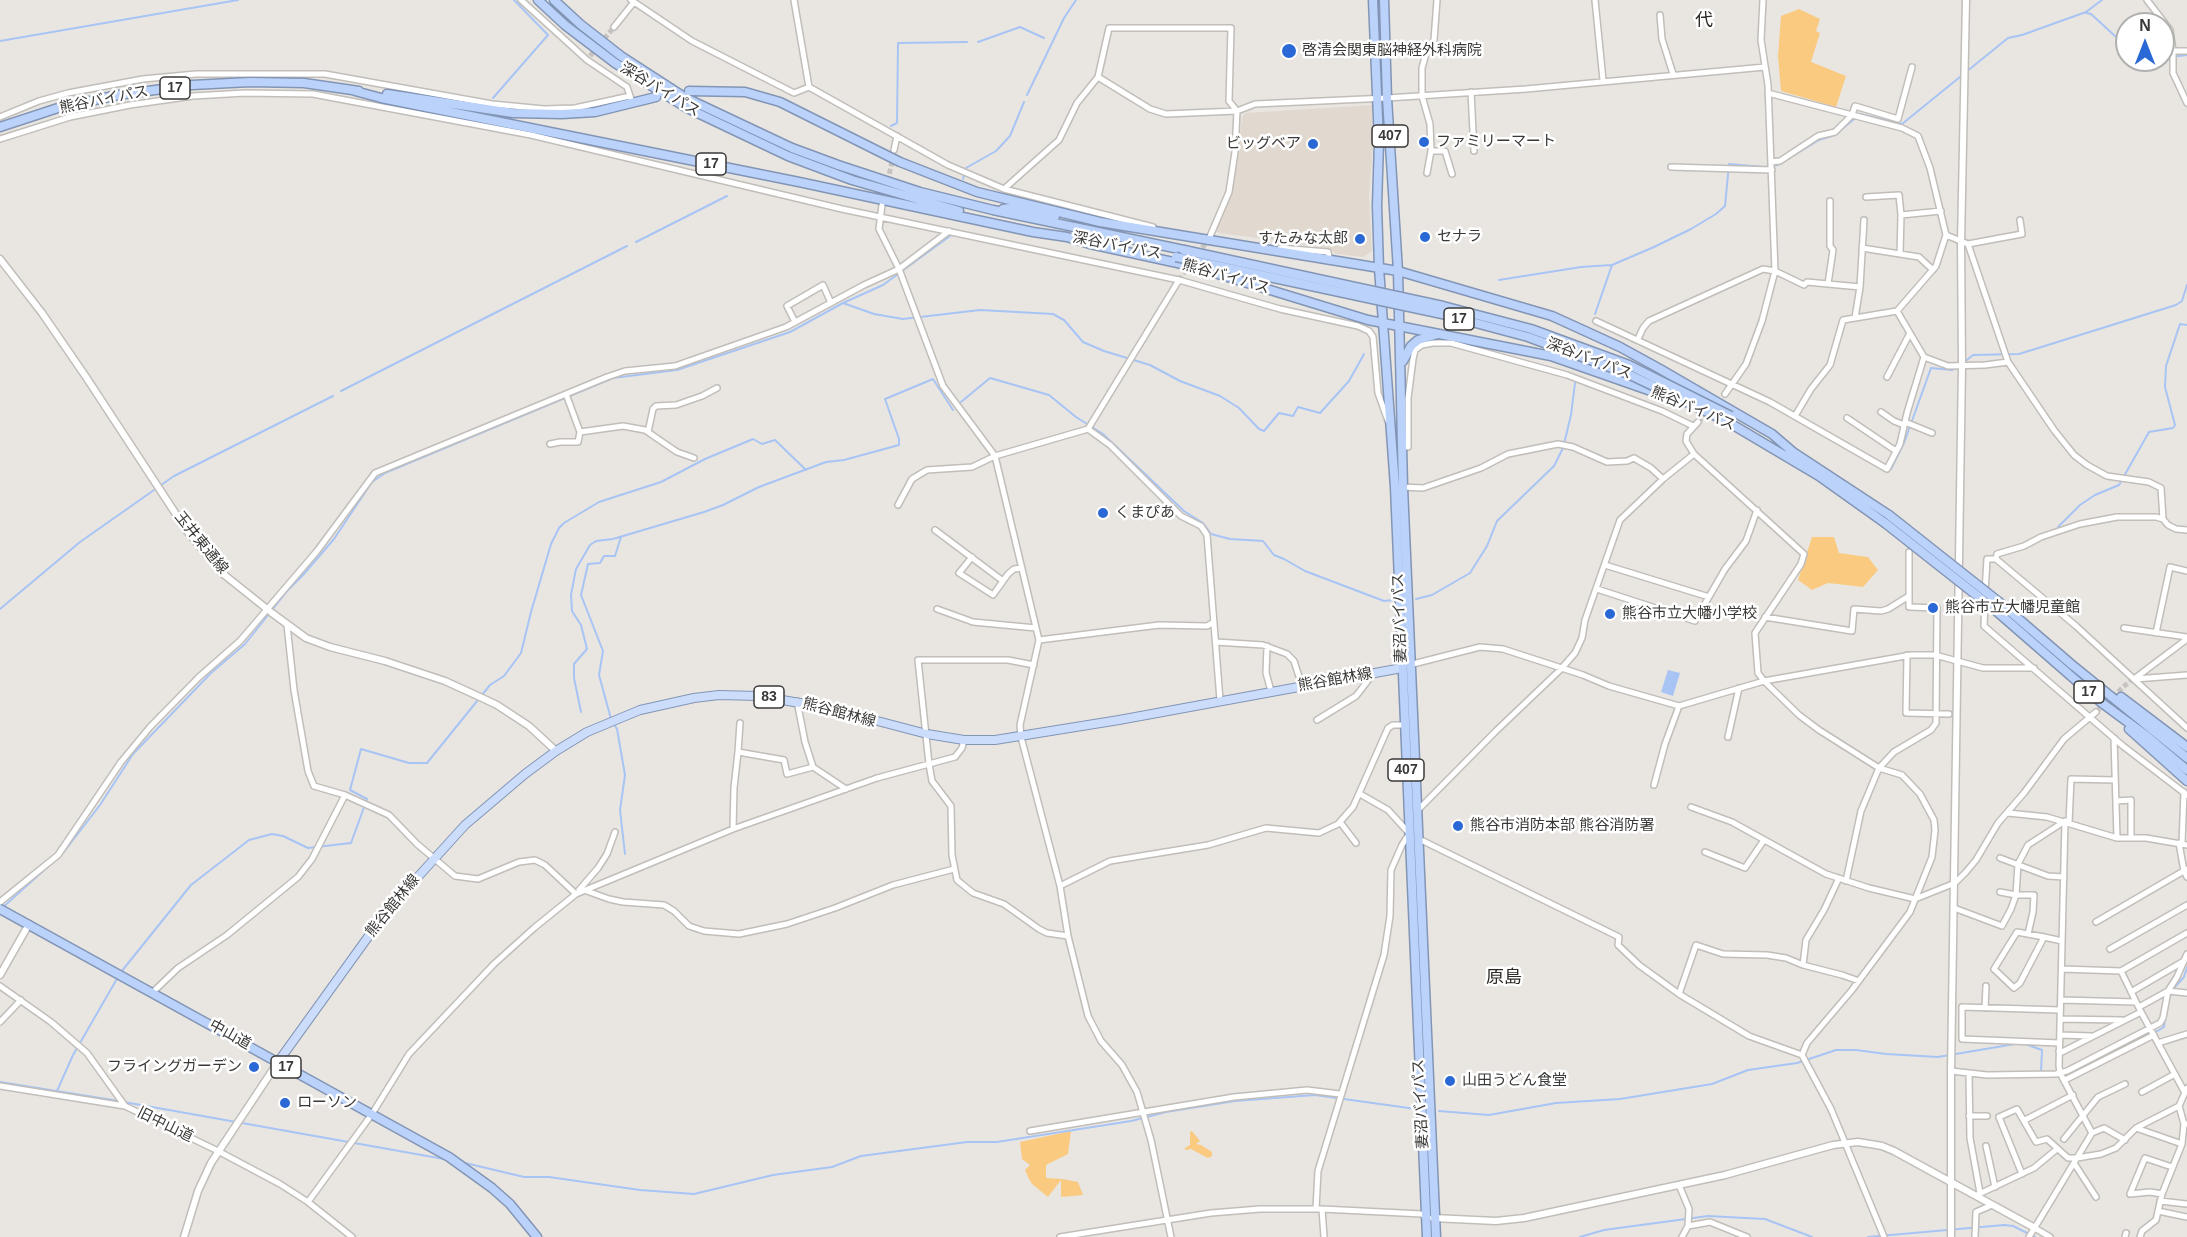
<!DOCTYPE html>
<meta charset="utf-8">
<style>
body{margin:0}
#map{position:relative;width:2187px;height:1237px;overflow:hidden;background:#e9e6e2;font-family:Helvetica,sans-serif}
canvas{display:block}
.north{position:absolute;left:2115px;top:12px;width:60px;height:60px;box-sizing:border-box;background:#fff;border:2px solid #b0b0af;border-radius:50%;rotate:0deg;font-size:16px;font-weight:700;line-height:24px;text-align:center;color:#3a3937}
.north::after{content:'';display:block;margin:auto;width:21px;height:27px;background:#2a68d5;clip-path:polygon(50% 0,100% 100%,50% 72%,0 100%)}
</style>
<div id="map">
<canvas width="2187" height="1237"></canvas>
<div class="north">N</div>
</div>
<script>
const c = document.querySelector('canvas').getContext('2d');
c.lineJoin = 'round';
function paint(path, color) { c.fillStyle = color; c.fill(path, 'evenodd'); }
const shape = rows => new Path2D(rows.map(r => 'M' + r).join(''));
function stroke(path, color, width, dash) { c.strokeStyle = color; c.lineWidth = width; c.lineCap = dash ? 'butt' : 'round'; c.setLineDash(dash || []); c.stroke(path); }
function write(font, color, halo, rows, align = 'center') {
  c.font = font + ' Helvetica,"Noto Sans JP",sans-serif'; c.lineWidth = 5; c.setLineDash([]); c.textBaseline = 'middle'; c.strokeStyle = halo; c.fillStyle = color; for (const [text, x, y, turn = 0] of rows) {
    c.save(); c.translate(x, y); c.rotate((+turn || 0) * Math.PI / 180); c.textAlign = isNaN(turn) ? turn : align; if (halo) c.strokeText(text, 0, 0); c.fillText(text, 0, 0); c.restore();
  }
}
const built = shape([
 [1372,105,1373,147,1369,196,1372,251,1363,257,1336,254,1329,248,1220,233,1214,230,1227,205,1233,188,1242,118,1245,113]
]);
const green = shape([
 [1799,9,1820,19,1816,31,1820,33,1811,62,1846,76,1836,107,1781,91,1778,56,1781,16],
 [1812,537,1834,537,1839,553,1868,557,1878,570,1863,587,1828,583,1812,590,1798,580],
 [1071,1131,1068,1154,1046,1165,1046,1178,1062,1179,1078,1182,1083,1195,1061,1197,1061,1180,1048,1197,1032,1184,1029,1179,1025,1170,1030,1165,1022,1159,1020,1142],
 [1192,1131,1200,1141,1196,1144,1201,1145,1212,1152,1212,1156,1208,1158,1191,1149,1185,1150,1185,1148,1190,1145,1190,1132]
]);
const water = shape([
 [1668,670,1680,673,1673,696,1661,692]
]);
const stream = shape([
 [2086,13,2091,14,2127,47],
 [0,41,238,0],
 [978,42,1020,27,1044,38],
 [2163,58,2187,55],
 [1027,95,1064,18,1076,0],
 [493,98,548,35,514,0],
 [891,126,897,123,898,43,967,42],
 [963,179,966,168,996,151,1010,136,1024,102],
 [636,242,727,196],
 [1499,280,1581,267,1612,265,1654,247,1691,229,1716,214,1725,206,1729,164,1764,167,1778,165,1819,140,1835,135,1860,114,1902,124,2008,38,2022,35,2086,12,2102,0],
 [843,303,874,314,903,319,980,310,1053,314,1064,320,1083,342,1104,351,1150,365,1180,381,1220,396,1239,408,1259,429,1264,431,1279,413,1293,416,1298,407,1320,413,1349,381,1364,354],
 [1595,314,1612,265],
 [1963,363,1973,355,2019,354,2176,305,2182,301,2187,285],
 [341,391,627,246],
 [961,402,990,378,1049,395,1076,417,1103,434,1184,511,1203,523,1211,534,1230,539,1263,541,1274,555,1284,559,1305,571,1384,601,1393,600],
 [1891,469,1904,443,1931,368,1952,370,1956,368],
 [2058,527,2080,505,2095,495,2119,485,2149,432,2173,428,2175,425,2165,387,2166,366,2180,324,2187,325],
 [1416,599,1432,595,1470,573,1487,546,1497,521,1554,466,1563,448,1571,415,1575,383],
 [0,609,80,542,174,476,333,396],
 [581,712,574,678,574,664,587,649,581,625,572,611,571,595,576,569,590,545,596,541,613,539,704,512,723,505,759,487,826,462,844,460,899,445,899,439,885,399,933,379,953,410],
 [611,719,599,675,603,651,581,595,588,564,600,563,604,556,615,556,621,537],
 [614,724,617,729,625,775,620,810,625,854],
 [2,908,63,853,100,805,133,754,211,673,245,644,288,590,303,575,334,539,372,482,385,473,613,378,677,370,790,332,843,303,883,285,950,236],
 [121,972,191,885,249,840,272,834,283,836,308,848,351,843,367,799,350,790,361,749,409,763,427,763,490,685,504,676,521,653,531,612,551,544,559,528,564,523,599,502,661,482,705,459,753,439,762,444,775,440,806,470],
 [2169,998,2174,988,2184,977,2187,967],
 [2154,1033,2164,1027,2165,1018],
 [2119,1050,2138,1040],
 [2067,1074,2108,1055],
 [0,1082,119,1101],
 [57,1091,73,1055,118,977],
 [124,1102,444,1159],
 [1439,1111,1489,1115,1556,1103,1620,1099,1712,1084,1748,1070,1797,1063,1836,1050,1856,1050,1886,1054,1938,1057,2015,1044,2025,1044,2042,1050,2041,1073],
 [461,1162,524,1177,549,1177,640,1190,694,1194,773,1175,832,1167,861,1156,967,1142,997,1142,1131,1121,1166,1112,1235,1101,1315,1095,1416,1109],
 [1580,1237,1604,1230,1708,1216,1765,1219,1812,1237],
 [1868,1237,2004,1225,2013,1226,2035,1237]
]);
const minorTunnel = shape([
 [590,56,614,27],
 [883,203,893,157],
 [1198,254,1207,241],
 [1179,280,1190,264],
 [1698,422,1709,410],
 [2096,712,2131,680]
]);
const minor = shape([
 [521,0,587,60,627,87,631,99],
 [631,0,692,41,794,93,809,87,948,165,1004,189,1153,227],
 [794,0,809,87],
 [1595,0,1603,80],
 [2147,0,2170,30,2173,51,2173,73,2187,103],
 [1660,15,1662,39,1673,74],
 [614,27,634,2],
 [2173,51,2187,51],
 [1098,77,1150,109,1166,114,1237,111,1255,104,1387,98,1526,89,1765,67],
 [1471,92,1474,151],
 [1768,93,1902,128,1918,136,1930,168,1946,235,1968,244,2008,362,2054,430,2074,455,2087,465,2107,476,2149,482,2161,488,2163,519],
 [0,117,39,101,68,93,143,79,196,74,325,74,492,104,544,109,575,108,630,96],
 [0,139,70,117,130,105,193,96,245,93,313,94,531,135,842,209,1179,280,1280,309,1358,326,1369,331,1373,337,1378,393,1388,421],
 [894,150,897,136],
 [1431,151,1445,151,1452,174],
 [1771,162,1780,161,1818,136,1835,132,1852,115,1855,106,1898,119,1912,67],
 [1671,167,1772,170],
 [1427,173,1431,151,1430,124,1422,96,1422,68,1425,57,1434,40,1437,0],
 [1004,189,1059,140,1077,103,1098,77,1109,28,1231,28,1229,101,1237,111,1235,152,1229,192,1208,241],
 [1866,197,1899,195,1901,215,1900,254],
 [882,205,879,229,899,269,943,386,995,456,1039,640,1020,725,1021,737,1060,886,1068,936,1088,1016,1101,1041,1122,1065,1137,1092,1151,1140,1171,1237],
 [1901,215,1941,211],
 [1968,244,2022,234,2020,220],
 [1280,248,1328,252,1330,261],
 [1862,248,1919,257,1933,270],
 [1828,284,1833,250,1830,246,1830,201],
 [1897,311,1936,266,1946,235],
 [1855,318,1860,287,1864,220],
 [1596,321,1770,402,1887,469,1900,444,1907,413,1924,357],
 [795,322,787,306,823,285,831,303],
 [1638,339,1643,328,1649,321,1763,269,1775,271,1804,285,1807,282,1860,287],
 [1887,377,1910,333],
 [1725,394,1746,364,1762,321,1775,271,1768,85,1761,40,1763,0],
 [1881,412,1894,421,1904,425],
 [1795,416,1811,389,1830,365,1843,320,1897,311,1924,357,1948,366,1985,365,2008,362],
 [1847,418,1896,451],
 [1698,422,1687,434,1686,441,1694,454,1804,554,1801,564,1755,633,1758,673,1764,681,1799,715,1819,730,1879,768,1902,775,1920,794,1934,820,1935,830,1932,857,1910,912,1852,990,1807,1043,1802,1055,1831,1109,1884,1237],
 [1905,422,1932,433],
 [1088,429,1110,445,1181,516,1201,526,1207,535,1220,700],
 [580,432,623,426,645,430,677,452,694,458],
 [648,432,653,409,656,406,676,405,702,396,717,388],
 [550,444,560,442,578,442,580,432,566,394],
 [1403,447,1408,447,1408,398,1413,359,1415,350,1422,345,1433,343,1451,343,1567,375,1662,411,1693,426],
 [1402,487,1423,488,1481,468,1508,454,1558,444,1573,447,1607,462,1627,461,1634,458,1651,468,1663,479],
 [898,505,912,479,927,470,972,467,995,456,1088,429,1179,280],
 [935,530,1003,581],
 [2187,530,2176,529,2168,525,2163,519,2156,517,2117,517,2080,524,2041,537,2024,546,1997,554,1996,559,2076,626,2187,728],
 [972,557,959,573,993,595,1008,574,1014,569,1022,568],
 [1605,565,1709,597],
 [1597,589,1695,621,1725,569,1746,541,1757,510],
 [1985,593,1987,559,1996,559],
 [1985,602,1984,626,2123,746,2187,795],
 [937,609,973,622,1036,628],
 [1765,617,1852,631,1854,609,1881,611,1888,609,1909,596],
 [287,625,294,690,308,771,314,786,345,795,389,815,417,844,455,876,478,879,519,862,535,860,545,865,576,894],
 [2124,628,2187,637],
 [2156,633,2170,567,2187,571],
 [1039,640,1159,625,1207,626,1214,622],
 [1216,642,1263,645,1287,654,1294,661,1302,686],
 [1267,646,1266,673,1271,691],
 [1907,655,1906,713,1949,714],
 [1034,665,1008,660,918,660,929,764,932,781,951,806,952,855,957,880,973,893,1004,904,1039,929,1047,933,1068,936],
 [1409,665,1480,647,1503,649,1583,675,1609,686,1679,706,1764,681,1911,655,1935,655,1983,668,2034,668],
 [2134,679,2187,639],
 [2135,679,2187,675],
 [797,701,805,742,813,767],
 [1317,720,1356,696,1373,674],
 [1728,737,1739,688],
 [2114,738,2117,838],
 [738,752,740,723],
 [1654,785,1665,744,1679,706],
 [1360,794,1388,810,1409,833],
 [2116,801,2131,800,2131,838],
 [1691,807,1732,822,1826,874,1869,888,1915,899,1955,883,1966,872,1976,860,1998,823,2024,793,2064,739,2096,712],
 [1417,811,1496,731,1561,669,1575,653,1582,638,1585,620,1620,520,1663,479,1694,454],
 [2008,813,2047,817,2117,838,2146,838,2187,845],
 [1340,822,1356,843],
 [2069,823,2071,779,2115,780],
 [733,829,734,788,738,752,784,760,787,774,813,767,846,789],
 [1419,839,1619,937,1618,945,1639,965,1679,994,1749,1036,1802,1055],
 [2179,843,2184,871,2187,877],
 [2182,844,2184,792],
 [1705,852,1745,868,1764,840],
 [2000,858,2048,876,2064,877],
 [1846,881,1861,811,1879,768,1894,752,1931,730,1936,723,1937,608,1909,607,1909,552],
 [1060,886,1110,861,1208,845,1266,828,1319,833,1338,824,1353,807,1388,728,1393,725,1404,725],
 [579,890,598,868,607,854,615,832],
 [584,890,609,899,623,902,664,905,674,911,689,926,704,931,739,934,787,924,835,908,893,885,954,869],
 [0,902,58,855,121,762,150,727,199,677,240,641,317,551,375,473,607,377,625,371,675,366,786,327,864,285,899,269,949,231],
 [1954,908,2002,926,2011,909,2016,895,2000,892],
 [2096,922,2187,869],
 [2028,934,2033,912,2034,895,2016,895,2018,864,2028,845,2065,821],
 [2044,937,2020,983,2014,988,1994,969,2017,932,2044,937,2062,941],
 [2110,949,2187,905],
 [1803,965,1806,940,1824,910,1839,878],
 [2062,969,2121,971,2187,933],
 [2121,971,2141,1012,2184,1091],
 [0,986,51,1022,87,1053,125,1106,218,1151,280,1184,308,1202,352,1237],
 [2131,992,2184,961],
 [152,993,178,968,227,935,298,877,312,859,345,795],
 [1679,994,1696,945,1723,954,1767,955,1786,958,1803,965,1842,975,1859,981],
 [2061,1000,2136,1002],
 [2139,1007,2168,991,2187,993],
 [1985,1008,1986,986],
 [2060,1019,2122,1020],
 [0,1022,21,1000],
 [2060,1035,2091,1036],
 [2059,1043,1962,1039,1962,1007,2060,1010],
 [2158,1043,2187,1034],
 [2059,1051,2062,1052,2141,1012],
 [1951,1071,1987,1075,2056,1074,2067,1071,2160,1023,2163,1018,2168,991,2177,977,2187,954],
 [1969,1073,1970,1138,1980,1193],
 [2065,1080,2154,1035],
 [0,1086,125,1106],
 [2142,1092,2175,1074],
 [2179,1106,2184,1124,2187,1124],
 [1969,1116,1987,1116],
 [2025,1120,2073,1095],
 [2136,1128,2182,1144],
 [1030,1131,1234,1097,1307,1090,1340,1094],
 [2092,1133,2104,1128,2125,1140],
 [2064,1139,2098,1097,2125,1084],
 [1986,1146,1995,1187],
 [2074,1163,2096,1197],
 [2022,1174,1999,1117,2017,1109,2036,1142,2047,1139,2068,1158,2077,1158,2101,1154,2116,1148,2136,1128,2179,1106,2187,1088],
 [1679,1185,1689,1209,1688,1226,1682,1237],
 [2162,1194,2150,1192,2130,1194,2145,1158,2172,1167],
 [1977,1195,2034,1168,2057,1149],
 [2160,1201,2187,1204],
 [308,1202,372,1114,409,1054,494,964,534,928,576,894,733,829,877,778,955,757,962,748,964,740],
 [1316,1209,1318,1171,1384,955,1390,916,1391,870,1402,845,1409,834],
 [1322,1209,1324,1237],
 [2158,1211,2187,1217],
 [1688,1226,1710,1222,1747,1237],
 [2033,1227,2050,1237],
 [1060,1237,1211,1213,1260,1209,1322,1209,1422,1214,1426,1218],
 [1975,1237,1976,1212,1992,1205],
 [2029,1237,2092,1133,2060,1073,2059,1066,2065,821],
 [2125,1237,2126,1233],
 [2140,1237,2142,1231,2156,1220,2162,1194,2182,1144,2184,1124]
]);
const tertiary = shape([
 [0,259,42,313,86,377,187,531,222,573,272,613,306,638,330,647,385,661,445,681,480,697,497,705,529,726,556,751],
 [0,975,29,924],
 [1433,1218,1496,1221,1524,1218,1725,1175,1833,1145,1858,1142,1882,1146,1894,1151,2033,1227],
 [184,1237,198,1191,211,1163,278,1062],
 [1951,1237,1951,1071,1962,366,1961,242,1966,0]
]);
const primary = shape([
 [278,1062,386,912,465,825,525,774,556,751,587,732,640,710,694,698,719,695,758,696,824,707,927,734,964,740,995,740,1119,720,1402,668]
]);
const trunk = shape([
 [538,0,565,25,615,63,687,108,788,156,852,180,959,211],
 [554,0,580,24,621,56,686,98,792,148,838,165,920,192,993,210,1184,250],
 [1373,0,1379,142,1377,206,1379,268,1395,487,1427,1237],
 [1384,0,1387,98,1398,271,1403,487,1436,1237],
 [355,91,381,98,799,182,1033,232,1067,237,1090,244,1173,262,1218,274,1368,320,1551,356,1668,397],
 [689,91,745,92,780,102,900,162,977,192,1100,222,1398,271,1552,316,1620,347,1660,369,1772,434,1793,452],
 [387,94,513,113,562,114,595,112,656,97],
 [0,127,58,108,118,95,192,85,250,82,304,83,359,91],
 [1003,209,1010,208,1055,216],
 [1403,361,1411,346,1418,340,1438,334],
 [1728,422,1819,476,1885,523],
 [1790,450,1889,515],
 [1999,602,2071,664,2187,758],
 [1994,609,2102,703,2148,737,2187,770],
 [2121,697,2187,747],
 [2129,729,2187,781],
 [0,909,449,1157,492,1188,510,1204,537,1237]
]);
const trunkBridge = shape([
 [1184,250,1443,306,1531,329,1629,365,1731,416],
 [1176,257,1442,314,1528,337,1626,373,1728,422],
 [1889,515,1999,602],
 [1885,523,1994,609]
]);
const markers = [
 [1289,51,8,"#2a68d5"],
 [1424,142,6,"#2a68d5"],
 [1313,144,6,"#2a68d5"],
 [1425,237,6,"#2a68d5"],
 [1360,239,6,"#2a68d5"],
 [1103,513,6,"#2a68d5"],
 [1933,608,6,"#2a68d5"],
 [1610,614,6,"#2a68d5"],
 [1458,826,6,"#2a68d5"],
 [254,1067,6,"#2a68d5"],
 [1450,1081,6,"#2a68d5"],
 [285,1103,6,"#2a68d5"]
];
const shields = [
 [175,88,30],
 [1390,136,36],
 [711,164,30],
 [1459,319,30],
 [2089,692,30],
 [769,697,30],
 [1406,770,36],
 [286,1067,30]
];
const shieldNames = [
 ["17",175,88],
 ["407",1390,136],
 ["17",711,164],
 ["17",1459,319],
 ["17",2089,692],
 ["83",769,697],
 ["407",1406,770],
 ["17",286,1067]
];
const poiNames = [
 ["啓清会関東脳神経外科病院",1302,51],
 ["ファミリーマート",1436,142],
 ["ビッグベア",1301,144,"right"],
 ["セナラ",1437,237],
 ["すたみな太郎",1348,239,"right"],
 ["くまぴあ",1115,513],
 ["熊谷市立大幡児童館",1945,608],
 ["熊谷市立大幡小学校",1622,614],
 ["熊谷市消防本部 熊谷消防署",1470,826],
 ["フライングガーデン",242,1067,"right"],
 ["山田うどん食堂",1462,1081],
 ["ローソン",297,1103]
];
const streetNames = [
 ["深谷バイパス",660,90,31],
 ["熊谷バイパス",104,100,-11],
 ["深谷バイパス",1117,246,11],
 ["熊谷バイパス",1226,277,16],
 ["深谷バイパス",1589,359,21],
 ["熊谷バイパス",1693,409,23],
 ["玉井東通線",201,543,51],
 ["妻沼バイパス",1400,618,-92],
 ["熊谷館林線",1335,680,-10],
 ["熊谷館林線",839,713,15],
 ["熊谷館林線",393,906,-51],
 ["中山道",230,1035,29],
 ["妻沼バイパス",1421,1104,-93],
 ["旧中山道",165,1125,26]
];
const quarterNames = [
 ["代",1704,21],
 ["原島",1504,978]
];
paint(built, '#e1d9cf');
paint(green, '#f9ca80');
paint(water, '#a8c4f4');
stroke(stream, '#a8c4f4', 2);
stroke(minorTunnel, '#c6c3c0', 5, [5, 2.5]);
stroke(minor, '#c1beba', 8);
stroke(tertiary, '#c1beba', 9);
stroke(primary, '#8395b5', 10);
stroke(trunk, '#8395b5', 11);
stroke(minor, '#fff', 5);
stroke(tertiary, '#fff', 6);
stroke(primary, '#ccddfb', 8);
stroke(trunk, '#bbd2fa', 8);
stroke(trunkBridge, '#8395b5', 11, []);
stroke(trunkBridge, '#bbd2fa', 8);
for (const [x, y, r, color] of markers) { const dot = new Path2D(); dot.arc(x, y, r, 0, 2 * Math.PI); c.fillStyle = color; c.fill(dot); stroke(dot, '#fff', 2); }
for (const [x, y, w] of shields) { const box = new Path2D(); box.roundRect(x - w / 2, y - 11, w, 22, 4.5); c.fillStyle = '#fff'; c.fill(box); stroke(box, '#3a3937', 1.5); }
write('bold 14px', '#3a3937', null, shieldNames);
write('15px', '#3a3937', '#fff', poiNames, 'left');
write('15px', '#3a3937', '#fff', streetNames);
write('18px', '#2c2926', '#fff', quarterNames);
</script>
